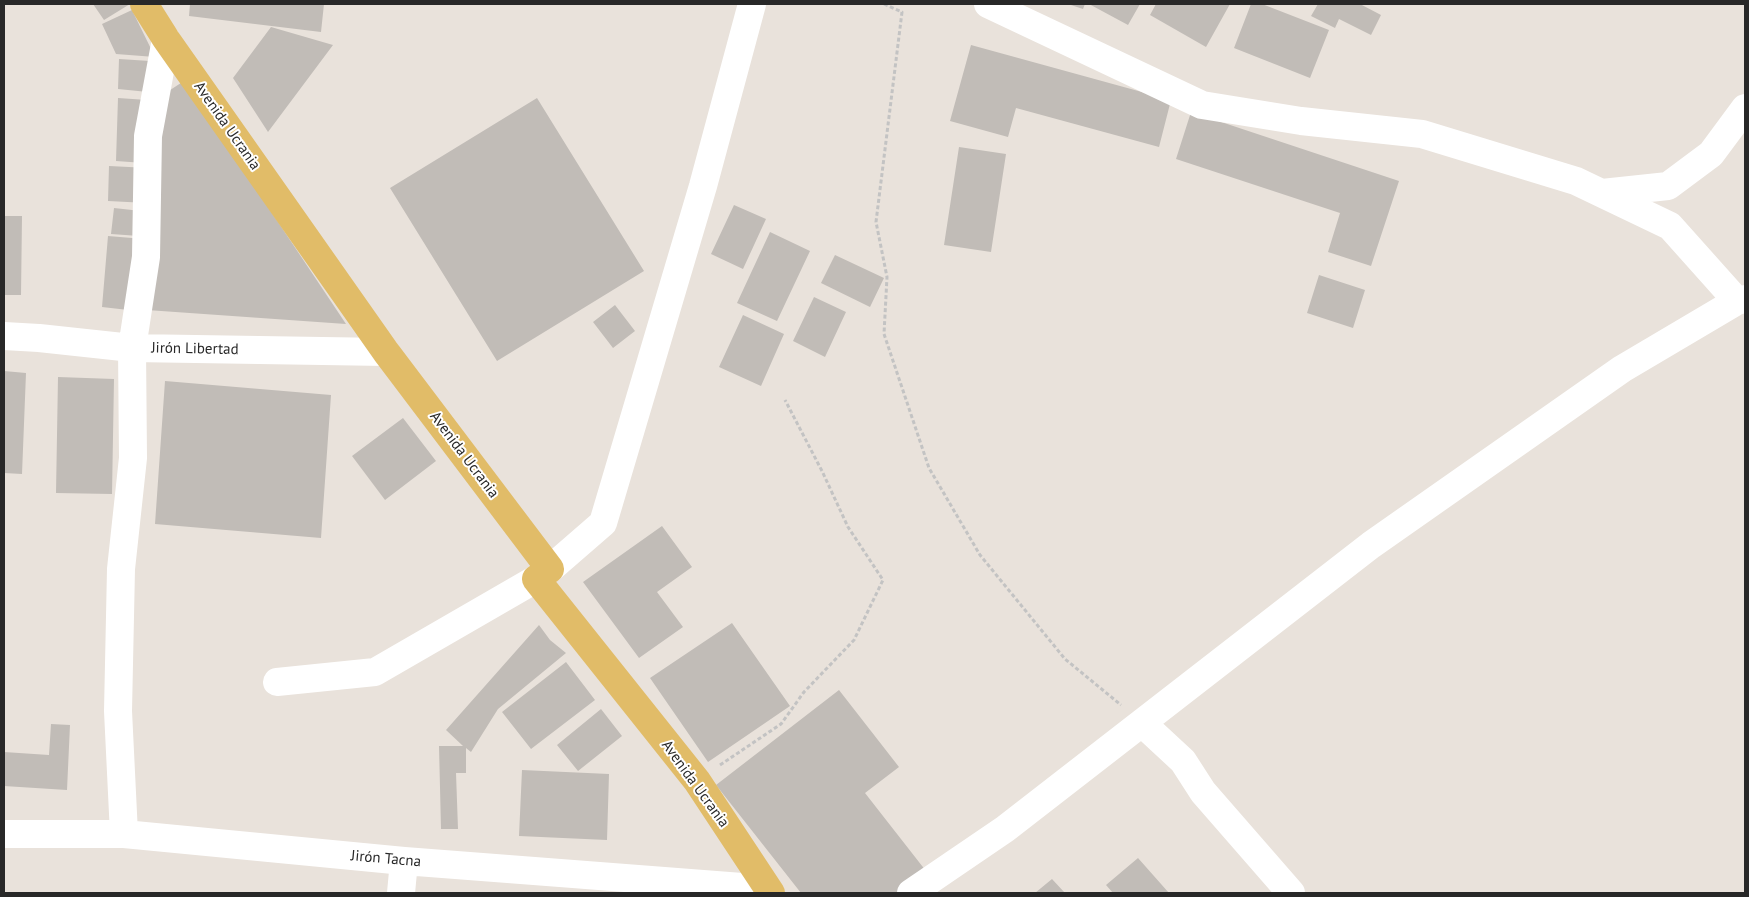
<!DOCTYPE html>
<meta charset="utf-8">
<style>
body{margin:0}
#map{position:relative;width:1749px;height:897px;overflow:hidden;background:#e9e2db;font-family:"PT Sans",sans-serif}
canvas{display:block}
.frame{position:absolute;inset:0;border:5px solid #282828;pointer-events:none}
</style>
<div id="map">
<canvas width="1749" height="897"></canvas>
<div class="frame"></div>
</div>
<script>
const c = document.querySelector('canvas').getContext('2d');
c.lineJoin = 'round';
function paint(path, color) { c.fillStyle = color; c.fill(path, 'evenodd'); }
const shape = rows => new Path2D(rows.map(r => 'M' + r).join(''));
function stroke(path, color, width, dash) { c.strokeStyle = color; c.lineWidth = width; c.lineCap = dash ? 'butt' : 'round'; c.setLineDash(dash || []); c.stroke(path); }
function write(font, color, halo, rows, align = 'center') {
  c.font = font + ' "PT Sans",sans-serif'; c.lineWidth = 4; c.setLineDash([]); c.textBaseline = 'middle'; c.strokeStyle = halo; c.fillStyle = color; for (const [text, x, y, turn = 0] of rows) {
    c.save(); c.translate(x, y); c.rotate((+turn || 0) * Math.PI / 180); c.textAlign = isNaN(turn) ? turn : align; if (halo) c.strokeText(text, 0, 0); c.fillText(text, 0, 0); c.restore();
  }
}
const building = shape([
 [93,4,130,4,104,20],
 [190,4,324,4,321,32,189,16],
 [1068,4,1085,4,1083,9],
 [1089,4,1140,4,1128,25],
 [1156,4,1230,4,1206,47,1150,15],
 [1251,4,1262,4,1329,30,1310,78,1234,48],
 [1318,4,1360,4,1381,15,1371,35,1339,19,1335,28,1311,16],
 [132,10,155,57,116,54,102,24],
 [271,27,333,45,268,132,233,78],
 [971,45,1171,100,1159,147,1016,108,1008,137,950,121],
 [119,59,150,61,148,92,118,89],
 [184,81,346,324,147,310,161,96],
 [118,98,147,100,144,163,116,161],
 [537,98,644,271,497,361,390,188],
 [1191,112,1399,181,1371,266,1328,252,1340,213,1176,159],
 [959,147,1006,154,991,252,944,245],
 [109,166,149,168,147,203,108,201],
 [734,205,766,219,743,269,711,254],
 [114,208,141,211,139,236,111,234],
 [4,216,22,216,21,295,4,295],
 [770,232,810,251,777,321,737,303],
 [108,236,144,239,137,311,102,307],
 [835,255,884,278,870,307,821,283],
 [1319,275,1365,290,1353,328,1307,313],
 [814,297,846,312,825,357,793,341],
 [615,305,635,331,613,348,593,322],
 [743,315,784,334,761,386,719,367],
 [4,371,26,373,22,474,4,473],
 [58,377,114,379,112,494,56,493],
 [165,381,331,395,321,538,155,524],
 [403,418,436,461,385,500,352,456],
 [662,526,692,567,657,592,683,627,639,658,583,582],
 [732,623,790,706,708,762,650,678],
 [539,625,550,640,566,653,498,709,471,752,466,748,466,773,456,773,458,829,441,829,439,746,463,746,446,730],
 [566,662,595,700,531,749,502,712],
 [839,690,899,767,865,793,926,871,897,893,801,893,716,785],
 [601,709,622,736,578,771,557,745],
 [51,724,70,725,67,790,4,786,4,752,49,755],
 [522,770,609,774,607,840,519,836],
 [1138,858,1169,893,1113,893,1106,885],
 [1052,879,1065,893,1035,893]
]);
const path = shape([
 [884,4,902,12,876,222,887,277,884,334,929,468,980,555,1065,659,1121,705],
 [720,765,781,724,804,692,854,640,883,580,848,527,822,471,785,400]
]);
const minor = shape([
 [988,4,1202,105,1301,121,1422,134,1576,181,1670,226,1737,301],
 [1602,193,1668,186,1711,154,1745,108],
 [4,336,39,338,132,348,386,352],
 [550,569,603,523,703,186,752,4],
 [277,682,375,672,536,579],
 [1142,723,1183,761,1203,792,1291,893],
 [4,834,124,834,404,861,768,889,768,893],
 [124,834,118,711,121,569,133,458,132,348,146,257,148,136,166,39],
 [401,893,404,861],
 [911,893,1005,829,1371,545,1622,369,1737,301,1745,299]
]);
const major = shape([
 [144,4,166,39,386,352,550,569,536,579,697,781,771,893]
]);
const streetNames = [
 ["Avenida Ucrania",227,126,55],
 ["Jirón Libertad",195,349,1],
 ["Avenida Ucrania",464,455,53],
 ["Avenida Ucrania",695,784,54],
 ["Jirón Tacna",386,859,5]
];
paint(building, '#c1bcb7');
stroke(path, '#c3c3c3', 3, [4, 2.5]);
stroke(minor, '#fff', 28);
stroke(major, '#e1bc68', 28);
write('15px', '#282828', '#fff', streetNames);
</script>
